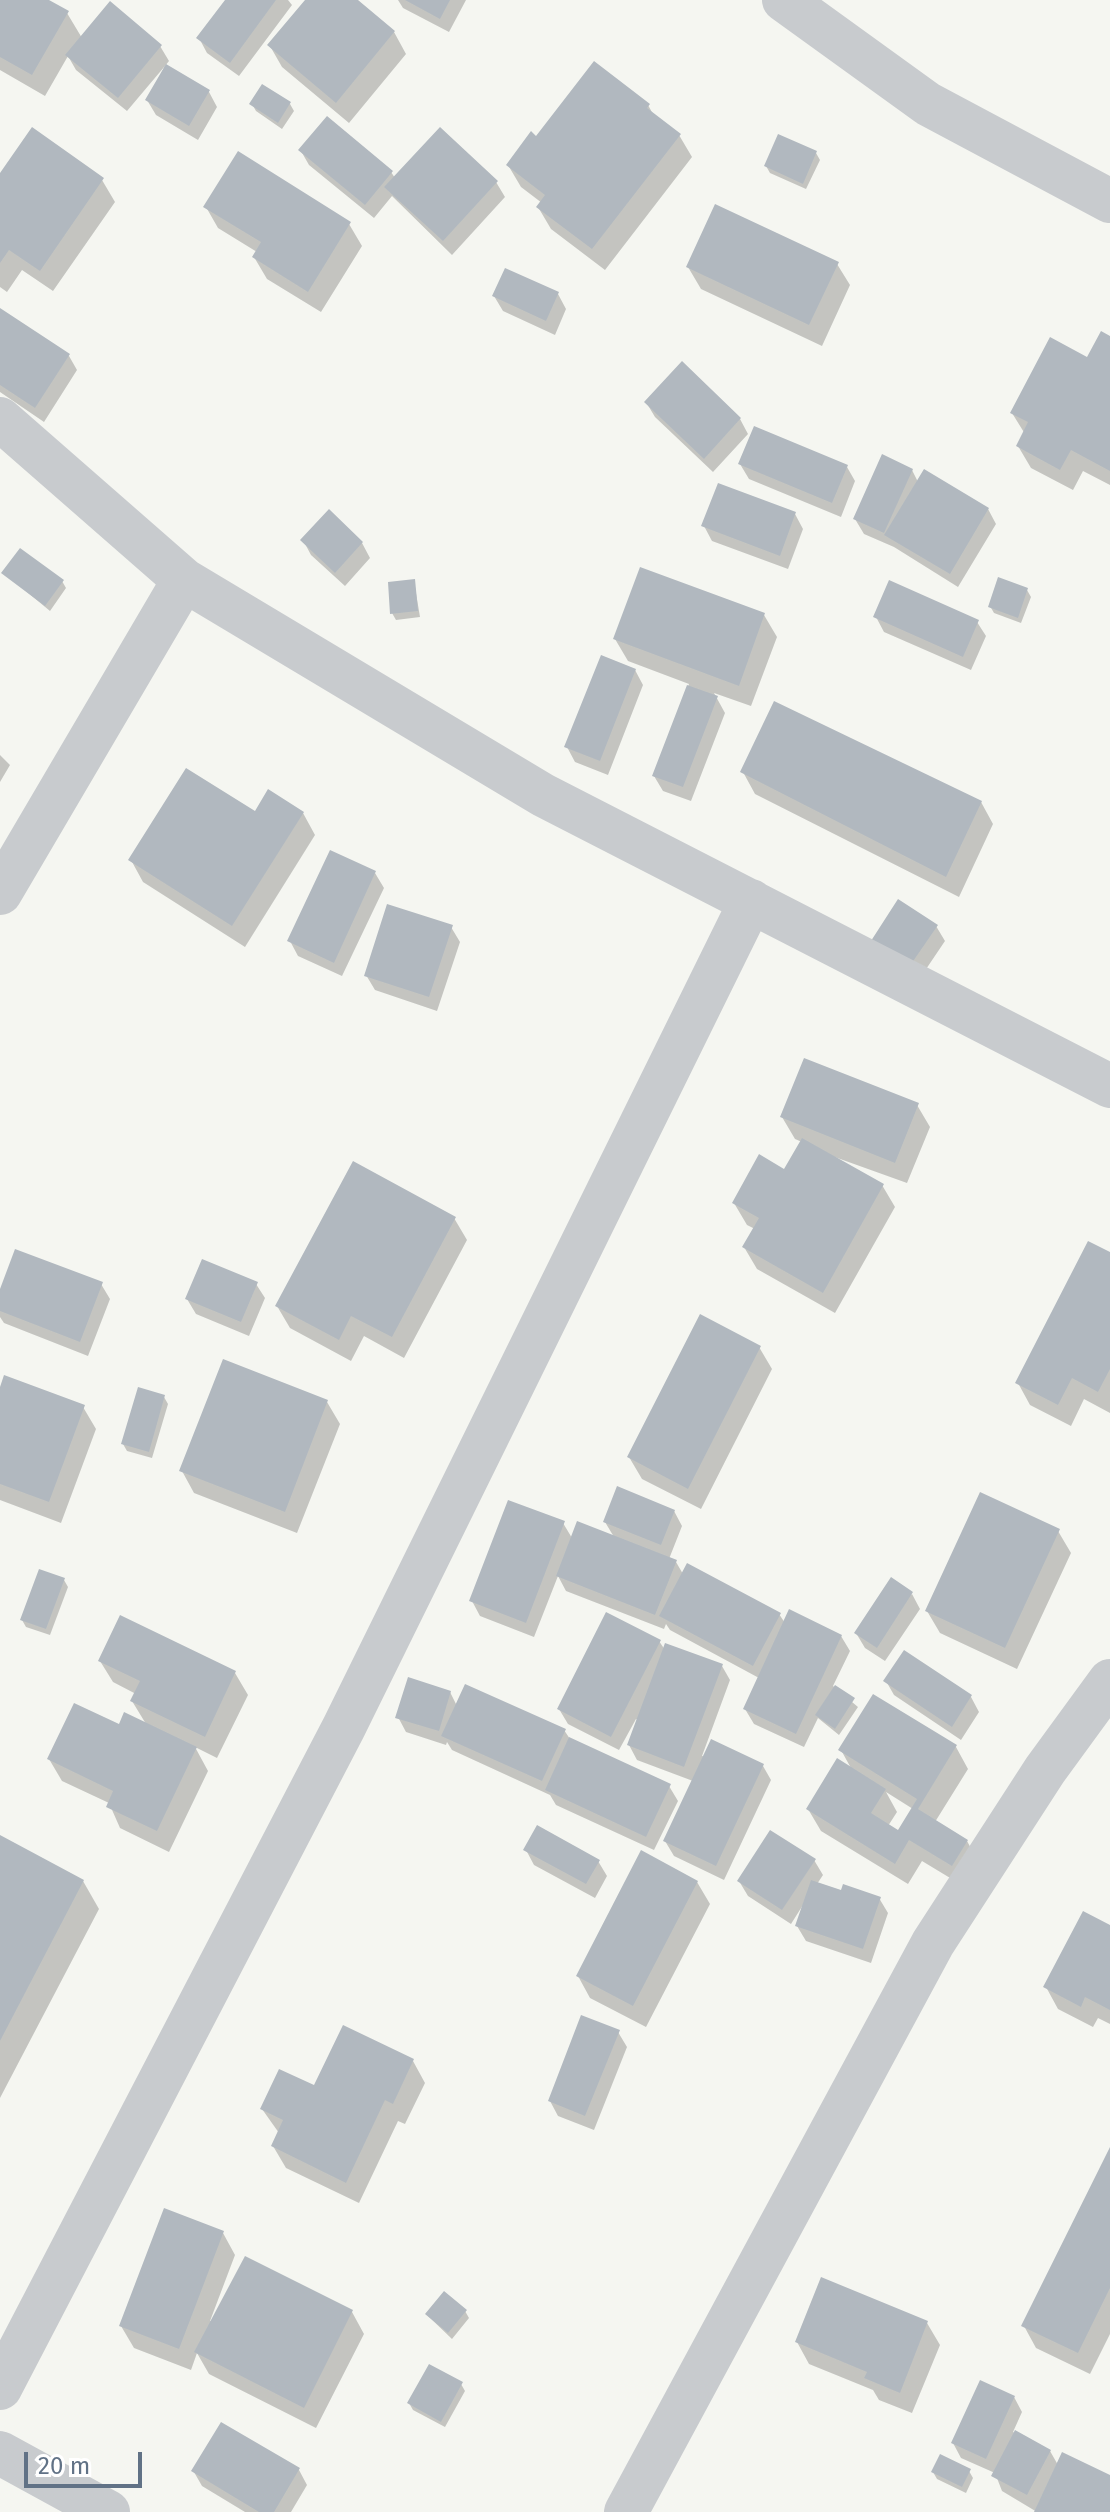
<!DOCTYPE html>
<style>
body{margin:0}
#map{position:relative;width:1110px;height:2512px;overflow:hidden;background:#f5f6f1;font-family:"Fira Sans",sans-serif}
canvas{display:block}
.scale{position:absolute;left:24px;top:2452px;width:118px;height:36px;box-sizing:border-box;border:4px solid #617286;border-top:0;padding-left:10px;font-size:24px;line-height:28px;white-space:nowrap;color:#617286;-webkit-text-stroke:6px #fff;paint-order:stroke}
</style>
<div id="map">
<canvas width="1110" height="2512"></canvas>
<div class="scale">20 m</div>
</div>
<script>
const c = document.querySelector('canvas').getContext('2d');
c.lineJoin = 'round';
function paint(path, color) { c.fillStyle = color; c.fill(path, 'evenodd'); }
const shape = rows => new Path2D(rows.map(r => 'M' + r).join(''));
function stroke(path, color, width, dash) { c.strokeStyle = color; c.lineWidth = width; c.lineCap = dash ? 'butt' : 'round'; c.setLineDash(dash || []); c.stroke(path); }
const shadow = shape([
 [0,0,45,0,67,13,82,38,160,46,169,61,165,66,209,92,217,107,198,140,156,115,147,100,165,66,127,111,76,70,68,56,45,96,0,70],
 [227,0,288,0,292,5,239,76,207,53,199,38],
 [307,0,355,0,394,32,406,54,349,123,282,67,270,46],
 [398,0,466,0,449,32,403,8],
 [252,104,290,104,294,111,282,129,256,111],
 [648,105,654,116,679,135,692,157,605,270,551,229,538,207,542,203,521,187,508,165,537,139],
 [301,151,391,172,395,178,496,182,505,197,452,255,392,196,374,218,309,165],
 [816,153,820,160,806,189,770,173,766,166],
 [0,176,102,180,115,202,53,291,22,270,7,292,0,287],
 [206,207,349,224,362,246,321,312,267,279,254,257,257,252,218,228],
 [837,264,850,285,822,346,701,289,688,267],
 [558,294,566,309,555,335,503,311,494,296],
 [0,311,69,356,77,370,44,422,0,392],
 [1110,338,1110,485,1083,471,1073,490,1031,468,1018,446,1025,434,1012,413,1088,360],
 [646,402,740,419,748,434,713,472,655,417],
 [740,464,847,467,855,481,841,517,749,479],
 [912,470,918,482,988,509,996,524,958,587,894,547,864,534,855,519],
 [795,514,803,529,788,569,712,541,704,526],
 [303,540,362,543,370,558,345,586,311,555],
 [4,573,62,581,66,588,50,611],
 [414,581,420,617,396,620,392,613],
 [1027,590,1031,597,1021,623,994,613,990,606],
 [764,615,777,637,751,706,714,693,725,713,691,801,663,791,654,776,689,684,628,661,615,639],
 [876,617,977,622,986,636,971,670,884,632],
 [635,670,643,685,608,775,575,762,567,747],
 [0,755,10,765,0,782],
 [743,772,981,802,993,824,959,897,755,794],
 [303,813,315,835,245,947,143,882,131,860,255,814],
 [375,873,384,888,342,976,298,956,290,941],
 [899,901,936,926,945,941,916,984],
 [451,927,460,942,437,1011,375,990,366,975],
 [917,1105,930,1127,907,1183,829,1155,882,1185,895,1207,835,1313,757,1269,744,1247,755,1229,747,1225,734,1203,785,1171,802,1142,795,1139,782,1117],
 [454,1218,467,1240,404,1358,364,1336,351,1361,290,1328,277,1306],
 [1110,1254,1110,1413,1084,1399,1071,1426,1030,1405,1018,1383],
 [101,1284,110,1299,88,1356,4,1323,0,1317,0,1295],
 [256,1284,265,1298,249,1336,196,1314,187,1299],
 [759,1347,772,1369,701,1509,642,1479,629,1457],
 [0,1392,83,1407,96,1429,61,1523,0,1500],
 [164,1397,168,1404,152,1458,127,1451,123,1444],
 [327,1402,340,1424,297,1533,194,1493,182,1471],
 [674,1511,682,1526,669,1559,676,1562,683,1574,779,1614,785,1623,841,1636,850,1651,833,1686,858,1707,839,1735,818,1718,804,1747,754,1724,745,1709,759,1678,670,1630,666,1624,664,1629,566,1591,558,1576,534,1637,480,1616,472,1601,563,1523,572,1538,614,1537,605,1522],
 [1058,1531,1071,1553,1017,1669,940,1633,927,1611],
 [64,1580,68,1587,50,1635,26,1627,22,1620],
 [912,1594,920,1609,885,1661,865,1648,856,1633],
 [659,1641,665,1650,722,1666,730,1680,702,1756,763,1766,771,1780,724,1880,674,1856,665,1841,693,1781,637,1760,629,1745,638,1720,636,1719,619,1750,568,1724,559,1709],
 [100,1661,235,1673,248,1695,217,1758,195,1747,208,1771,169,1852,120,1828,109,1803,62,1781,49,1759,120,1727,146,1724,132,1701,136,1694,113,1682],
 [886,1681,971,1697,979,1712,961,1740,894,1695],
 [450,1692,457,1706,564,1730,570,1739,669,1786,678,1801,654,1850,556,1805,550,1795,452,1750,447,1742,446,1745,406,1732,398,1717],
 [956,1747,968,1769,935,1822,967,1841,979,1863,965,1887,922,1861,908,1884,821,1831,808,1809,852,1770,841,1750],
 [886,1792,913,1809,899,1833,888,1826,897,1812],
 [0,1837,83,1881,99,1909,0,2098],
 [526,1850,598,1861,607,1876,595,1898,534,1865],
 [814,1860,823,1875,817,1884,842,1893,879,1898,888,1913,871,1963,806,1941,797,1926,803,1905,791,1924,748,1896,739,1881],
 [697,1882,710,1904,646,2027,590,1998,578,1976],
 [1110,1927,1110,2024,1098,2018,1093,2027,1058,2009,1046,1987],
 [618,2032,627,2047,594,2130,558,2116,550,2101],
 [413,2061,425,2083,405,2124,398,2121,359,2203,286,2168,273,2146,279,2133,262,2109,315,2087],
 [1110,2151,1110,2334,1090,2374,1036,2348,1024,2326],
 [223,2233,235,2255,210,2321,352,2312,364,2334,316,2428,209,2374,197,2353,191,2370,134,2348,121,2326],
 [465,2311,469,2318,452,2339,427,2315],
 [927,2323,940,2345,912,2413,879,2400,873,2390,809,2364,797,2342],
 [461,2384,465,2391,445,2427,413,2410,409,2403],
 [1014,2397,1022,2412,1013,2432,1050,2451,1058,2465,1110,2477,1110,2512,1037,2512,1002,2491,995,2473,961,2458,953,2443],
 [299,2470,307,2485,291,2512,245,2512,202,2486,194,2472],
 [969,2471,973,2478,966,2493,937,2479,933,2472]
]);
const building = shape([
 [0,0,49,0,69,11,32,75,0,57],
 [225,0,276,0,230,63,196,38],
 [305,0,358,0,395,31,336,103,267,45],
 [405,0,450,0,440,19],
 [110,1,162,45,118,98,65,55],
 [594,61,650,104,647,108,681,134,592,249,536,207,545,195,506,165,531,131,536,136],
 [166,64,210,90,189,126,145,100],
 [262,84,291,102,278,123,249,104],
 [327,116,393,171,365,205,298,150],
 [32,127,104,178,40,271,9,250,0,263,0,173],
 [440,127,498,181,443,241,384,187],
 [778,134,817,151,803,184,764,166],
 [238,151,351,222,308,292,252,257,261,242,203,207],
 [715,204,839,262,809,325,686,267],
 [505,268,559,292,546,321,492,296],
 [0,308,70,354,35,408,0,385],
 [1101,331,1110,336,1110,471,1071,450,1060,470,1016,446,1028,422,1010,413,1050,337,1087,357],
 [682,361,741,418,704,459,644,402],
 [754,426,848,465,832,503,738,464],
 [882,454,913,469,884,533,853,519],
 [924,469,989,508,950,574,884,535],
 [718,483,796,512,780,556,701,526],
 [329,509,363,542,335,573,300,540],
 [20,548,64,580,45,606,1,573],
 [640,567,765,613,739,686,613,639],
 [998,577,1028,588,1018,618,988,607],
 [415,579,418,611,390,614,388,582],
 [889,580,979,620,963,657,873,617],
 [601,655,636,669,600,761,564,747],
 [687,685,718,696,683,787,652,776],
 [774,701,982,801,946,877,740,772],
 [186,768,255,811,268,789,304,812,232,926,128,860],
 [330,850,376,871,334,963,287,941],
 [898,899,938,925,907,970,869,944],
 [387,904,453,925,429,997,364,976],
 [804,1058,919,1103,895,1163,780,1117],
 [802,1138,884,1184,823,1293,742,1247,759,1218,732,1203,759,1154,784,1169],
 [353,1161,456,1217,392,1337,351,1316,339,1340,275,1306],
 [1088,1241,1110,1252,1110,1369,1098,1392,1072,1378,1058,1405,1015,1383],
 [15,1249,103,1282,80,1342,0,1311,0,1289],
 [202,1259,258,1282,241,1322,185,1299],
 [700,1314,761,1346,688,1489,627,1457],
 [223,1359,328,1400,285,1512,179,1471],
 [4,1375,85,1405,49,1502,0,1484,0,1387],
 [138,1387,165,1395,149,1452,121,1444],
 [617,1486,675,1510,661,1545,603,1522],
 [980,1492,1060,1529,1005,1648,925,1611],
 [508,1500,565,1521,526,1623,469,1601],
 [577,1521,677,1560,655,1615,556,1576],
 [687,1563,781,1613,753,1666,659,1616],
 [39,1569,65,1578,46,1629,20,1620],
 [891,1577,913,1592,877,1648,854,1633],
 [789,1609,842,1635,796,1734,743,1709],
 [606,1612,661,1640,611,1737,557,1709],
 [120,1615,236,1671,205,1737,130,1701,140,1681,98,1661],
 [665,1643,723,1664,684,1767,627,1745],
 [904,1650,972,1695,952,1727,883,1681],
 [408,1677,451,1691,439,1731,395,1718],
 [465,1684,566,1729,542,1781,441,1736],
 [835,1685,855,1698,835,1729,815,1715],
 [873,1694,957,1745,918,1809,968,1840,952,1866,909,1840,895,1864,806,1809,837,1758,886,1789,871,1813,898,1830,917,1799,838,1750],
 [74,1703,119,1724,124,1712,197,1747,157,1831,106,1807,113,1791,47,1759],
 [569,1737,671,1784,646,1837,545,1790],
 [711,1739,764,1764,716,1866,663,1841],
 [537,1825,600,1860,586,1884,523,1850],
 [770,1830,816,1859,782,1910,737,1881],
 [0,1835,84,1880,0,2041],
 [641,1850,698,1881,633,2006,576,1976],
 [811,1880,841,1890,843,1884,881,1897,863,1949,795,1926],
 [1083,1911,1110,1925,1110,2010,1085,1997,1081,2007,1043,1987],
 [581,2015,620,2030,585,2116,548,2101],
 [343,2025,414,2059,393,2104,385,2100,346,2183,271,2146,283,2120,260,2109,279,2069,314,2085],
 [1110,2147,1110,2288,1078,2353,1021,2326],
 [164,2208,224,2231,179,2349,119,2326],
 [245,2256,353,2310,304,2408,194,2352],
 [821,2277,928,2321,900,2393,864,2378,867,2372,795,2342],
 [444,2291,467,2310,448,2333,425,2314],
 [429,2364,463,2382,441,2422,407,2403],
 [980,2380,1015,2396,986,2459,951,2443],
 [221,2422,300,2468,274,2512,259,2512,191,2471],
 [1015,2430,1051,2450,1027,2495,991,2476],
 [1062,2452,1110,2475,1110,2512,1034,2512],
 [940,2454,971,2469,962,2487,931,2472]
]);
const minor = shape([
 [784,0,928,104,1110,201],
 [0,419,184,580,543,795,1110,1086],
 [0,893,184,580],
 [0,2388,344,1727,751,901],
 [626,2512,933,1943,1045,1770,1110,1681]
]);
const tertiary = shape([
 [0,2453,108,2512]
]);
paint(shadow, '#0003');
paint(building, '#b1b8bf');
stroke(minor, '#c8cbce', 44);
stroke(tertiary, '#c8cbce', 44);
</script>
